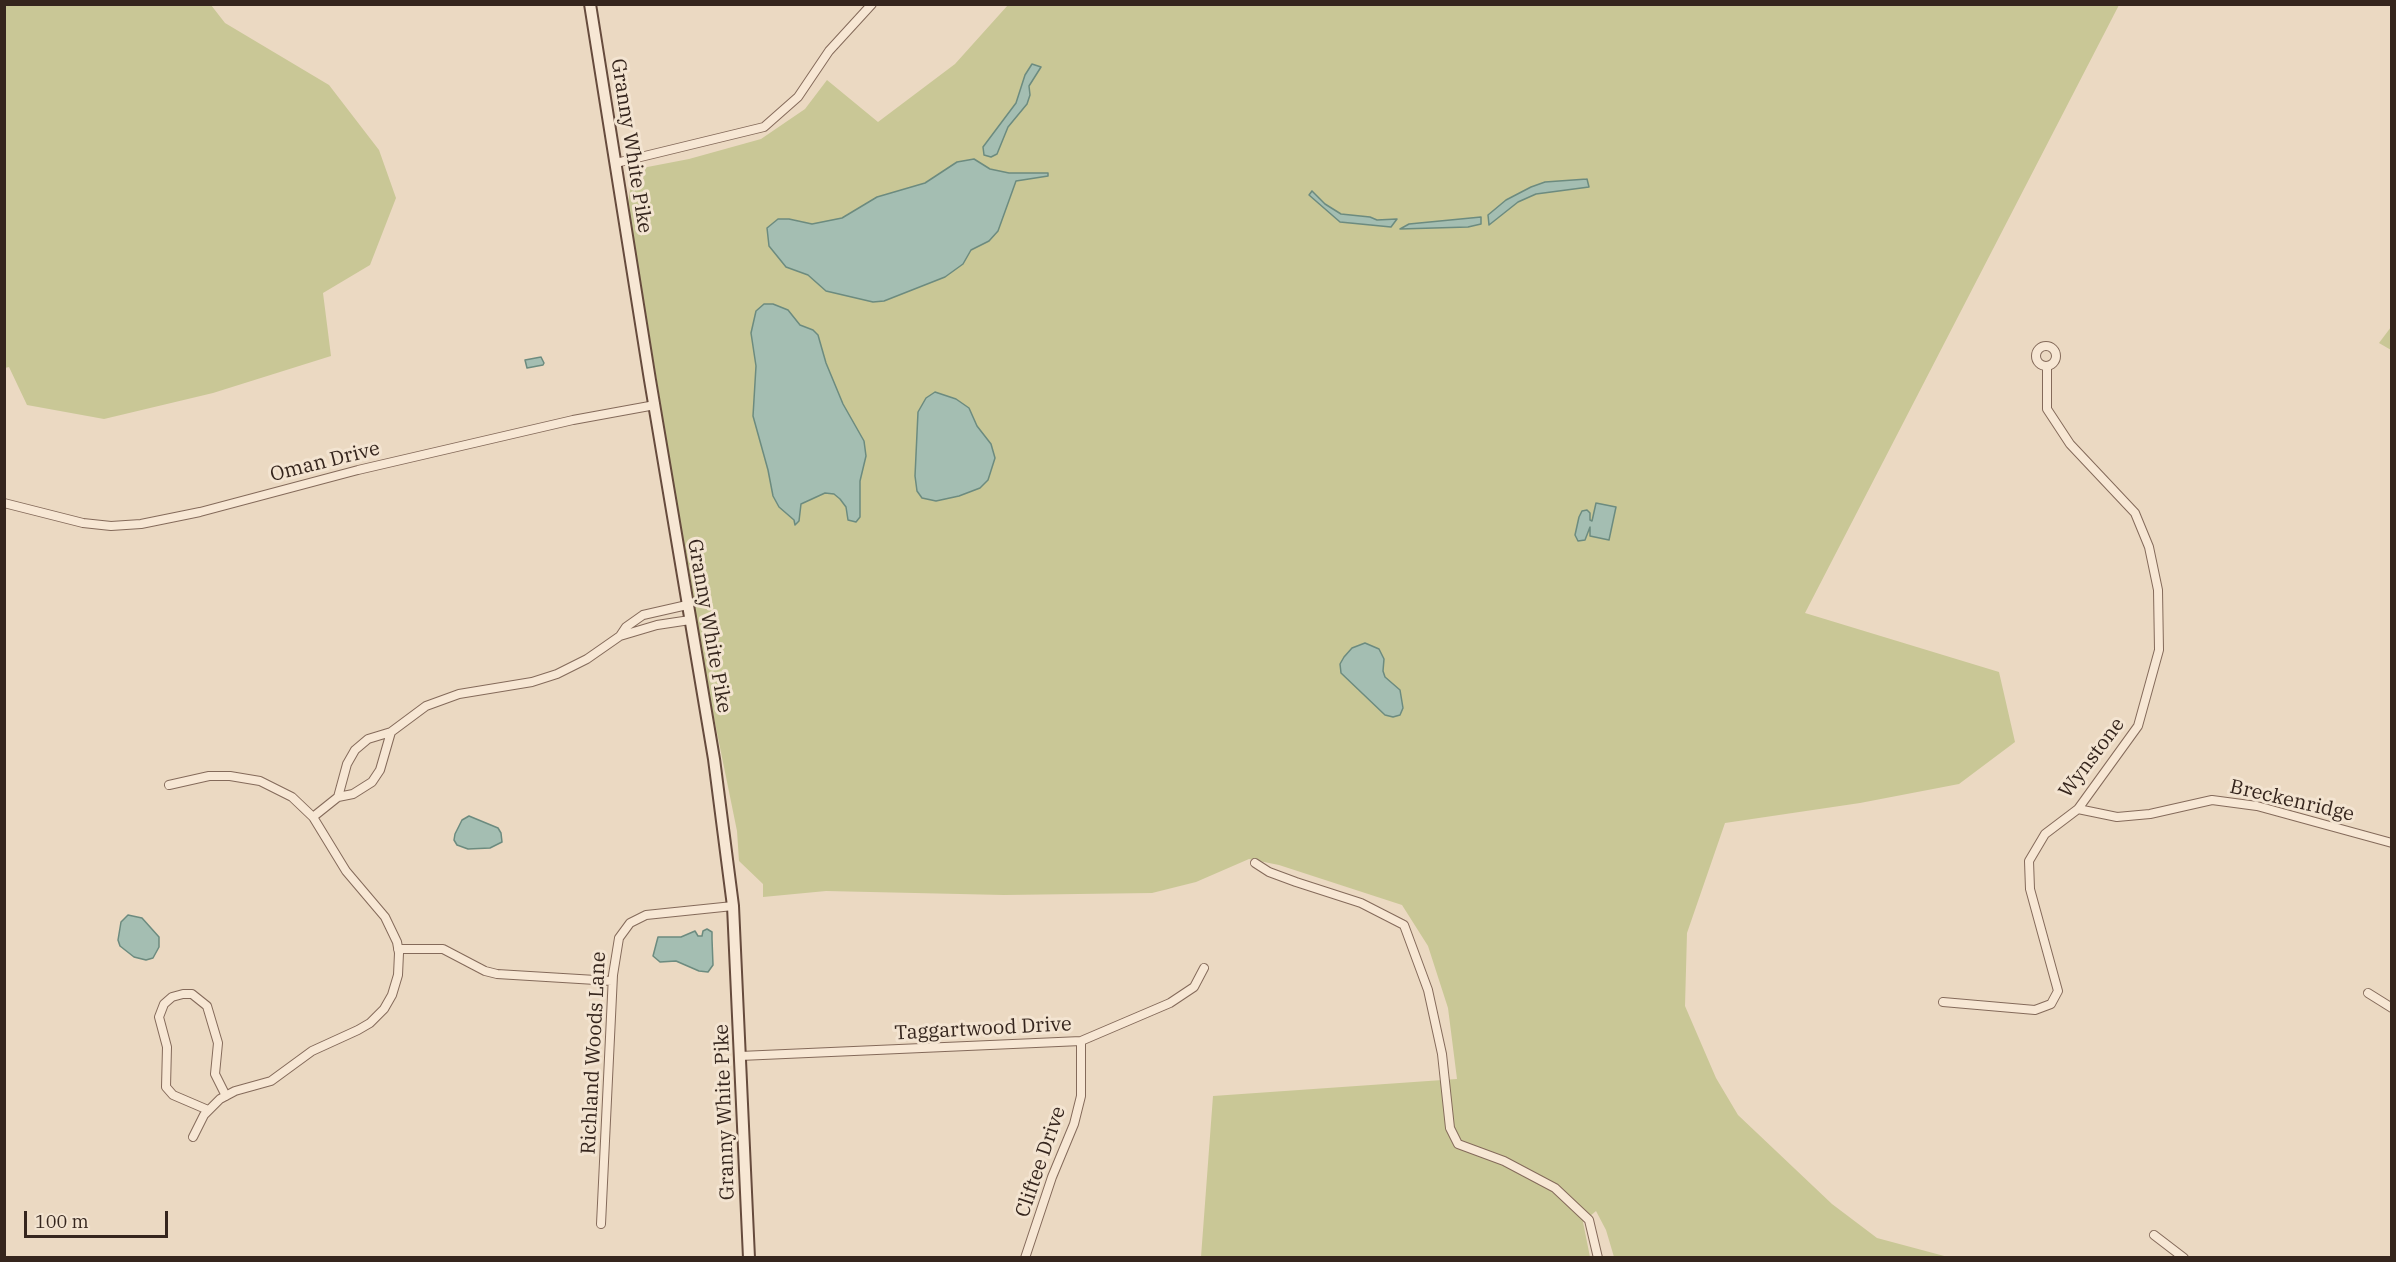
<!DOCTYPE html>
<style>
body{margin:0}
#map{position:relative;width:2396px;height:1262px;overflow:hidden;background:#ebd9c2;font-family:"IBM Plex Serif",serif}
canvas{display:block}
.frame{position:absolute;inset:0;border:6px solid #35251d;pointer-events:none}
.scale{position:absolute;left:24px;top:1211px;width:144px;height:27px;box-sizing:border-box;border:3px solid #35251d;border-top:0;padding-left:8px;font-size:18px;line-height:21px;white-space:nowrap;color:#35251d;-webkit-text-stroke:4px #f3e4d1;paint-order:stroke}
</style>
<div id="map">
<canvas width="2396" height="1262"></canvas>
<div class="frame"></div>
<div class="scale">100 m</div>
</div>
<script>
const c = document.querySelector('canvas').getContext('2d');
c.lineJoin = 'round';
function paint(path, color) { c.fillStyle = color; c.fill(path, 'evenodd'); }
const shape = rows => new Path2D(rows.map(r => 'M' + r).join(''));
function stroke(path, color, width, dash) { c.strokeStyle = color; c.lineWidth = width; c.lineCap = dash ? 'butt' : 'round'; c.setLineDash(dash || []); c.stroke(path); }
function write(font, color, halo, rows, align = 'center') {
  c.font = font + ' "IBM Plex Serif",serif'; c.lineWidth = 6; c.setLineDash([]); c.textBaseline = 'middle'; c.strokeStyle = halo; c.fillStyle = color; for (const [text, x, y, turn = 0] of rows) {
    c.save(); c.translate(x, y); c.rotate((+turn || 0) * Math.PI / 180); c.textAlign = isNaN(turn) ? turn : align; if (halo) c.strokeText(text, 0, 0); c.fillText(text, 0, 0); c.restore();
  }
}
const green = shape([
 [5,4,211,5,225,23,329,85,379,150,396,198,370,265,323,293,331,356,213,393,104,419,27,405,9,367,5,368],
 [1008,5,2119,5,1805,613,1999,672,2015,742,1959,784,1860,803,1725,823,1687,933,1685,1006,1716,1078,1738,1115,1832,1204,1877,1238,1948,1257,1614,1257,1606,1230,1596,1211,1583,1222,1590,1257,1201,1257,1213,1096,1457,1079,1448,1008,1428,946,1402,905,1279,865,1249,859,1196,882,1152,893,1004,895,826,891,763,897,763,884,739,861,737,831,702,659,628,203,632,178,637,169,689,159,761,139,805,109,827,80,878,122,955,64],
 [2391,327,2391,350,2379,343]
]);
const water = shape([
 [1032,64,1041,67,1029,86,1030,95,1027,104,1008,127,997,154,991,157,984,155,983,147,1016,103,1025,75,1032,64],
 [974,159,990,169,1009,173,1048,173,1048,176,1016,181,998,231,989,241,971,250,963,264,945,277,884,301,873,302,826,291,808,275,786,267,769,246,767,228,778,219,789,219,812,224,842,218,877,197,925,183,957,162,974,159],
 [1587,179,1589,187,1536,194,1518,202,1489,225,1488,215,1506,200,1531,187,1545,182,1587,179],
 [1312,191,1325,204,1341,214,1370,217,1377,220,1397,219,1391,227,1340,222,1309,195,1312,191],
 [1481,217,1481,224,1468,227,1400,229,1409,224,1481,217],
 [764,304,773,304,788,310,800,325,813,330,818,335,826,363,843,404,864,441,866,456,860,481,860,517,856,522,848,520,846,507,840,499,834,494,825,493,801,504,799,521,795,525,794,520,779,507,773,496,768,470,753,416,756,366,751,333,756,311,764,304],
 [541,357,544,363,543,365,527,368,525,360,541,357],
 [935,392,956,399,969,408,977,426,991,444,995,458,988,480,980,488,959,496,936,501,922,498,917,491,915,476,918,412,926,398,935,392],
 [1596,503,1616,507,1609,540,1590,536,1590,527,1585,540,1578,541,1575,535,1579,517,1582,511,1587,510,1590,513,1590,520,1592,521,1596,503],
 [1365,643,1379,649,1384,659,1383,671,1385,677,1400,690,1403,708,1400,715,1393,717,1385,715,1341,673,1340,664,1344,657,1352,648,1365,643],
 [469,816,498,828,501,833,502,842,490,848,468,849,457,845,454,840,455,834,462,820,469,816],
 [128,915,142,918,159,937,159,947,153,958,146,960,134,957,120,946,118,940,121,922,128,915],
 [707,929,712,932,712,939,713,965,708,972,699,971,676,961,660,962,653,956,658,937,681,937,695,931,698,936,702,936,703,931,707,929]
]);
const street = shape([
 [616,163,764,127,798,97,829,51,872,4],
 '2036 356a10 10 0 1 1 20 0a10 10 0 1 1-20 0Z',
 [4,503,83,523,111,526,141,524,200,512,358,470,573,420,655,405],
 [687,605,643,615,626,627,620,636,657,625,690,620],
 [391,732,368,739,355,750,347,764,338,797,353,794,372,782,380,770,391,732,426,706,459,694,532,682,557,674,587,659,620,636],
 [169,785,209,776,230,776,260,781,292,797,313,817,346,871,385,917,397,942,399,953,398,975,392,995,384,1009,370,1023,358,1030,312,1051,271,1081,235,1091,220,1099,204,1115,193,1137],
 [2078,809,2117,817,2150,814,2212,800,2257,806,2392,843],
 [313,817,338,797],
 [1255,863,1269,872,1296,882,1361,903,1404,925,1428,990,1442,1054,1450,1128,1458,1144,1504,1161,1555,1188,1589,1220,1598,1258],
 [398,949,443,949,485,971,497,974,612,981],
 [2368,993,2392,1008],
 [1943,1002,2035,1010,2051,1004,2058,991,2030,889,2029,861,2045,834,2078,809,2138,726,2159,650,2158,590,2149,547,2135,513,2070,444,2047,409,2047,367],
 [740,1056,1081,1041,1170,1003,1194,987,1204,968],
 [208,1110,173,1095,166,1087,167,1047,159,1017,164,1004,172,997,183,994,192,994,207,1006,218,1043,215,1074,226,1096],
 [601,1224,613,975,619,938,630,923,646,915,733,906],
 [2154,1235,2184,1258],
 [1025,1258,1052,1177,1074,1124,1081,1096,1081,1041]
]);
const secondary = shape([
 [590,4,650,380,714,759,733,906,749,1258]
]);
const streetNames = [
 ["Granny White Pike",631,146,81],
 ["Oman Drive",325,462,-14],
 ["Granny White Pike",709,626,80],
 ["Wynstone",2092,758,-53],
 ["Breckenridge",2292,801,13],
 ["Taggartwood Drive",983,1029,-3],
 ["Richland Woods Lane",594,1053,-87],
 ["Granny White Pike",725,1112,-92],
 ["Cliftee Drive",1041,1162,-71]
];
paint(green, '#c9c796');
paint(water, '#a4beb2');
stroke(water, '#6c8b7f', 1.5);
stroke(street, '#846a5a', 10);
stroke(secondary, '#664b3d', 14);
stroke(street, '#f7e7d4', 8);
stroke(secondary, '#f7e7d4', 10);
write('20px', '#35251d', '#f3e4d1', streetNames);
</script>
